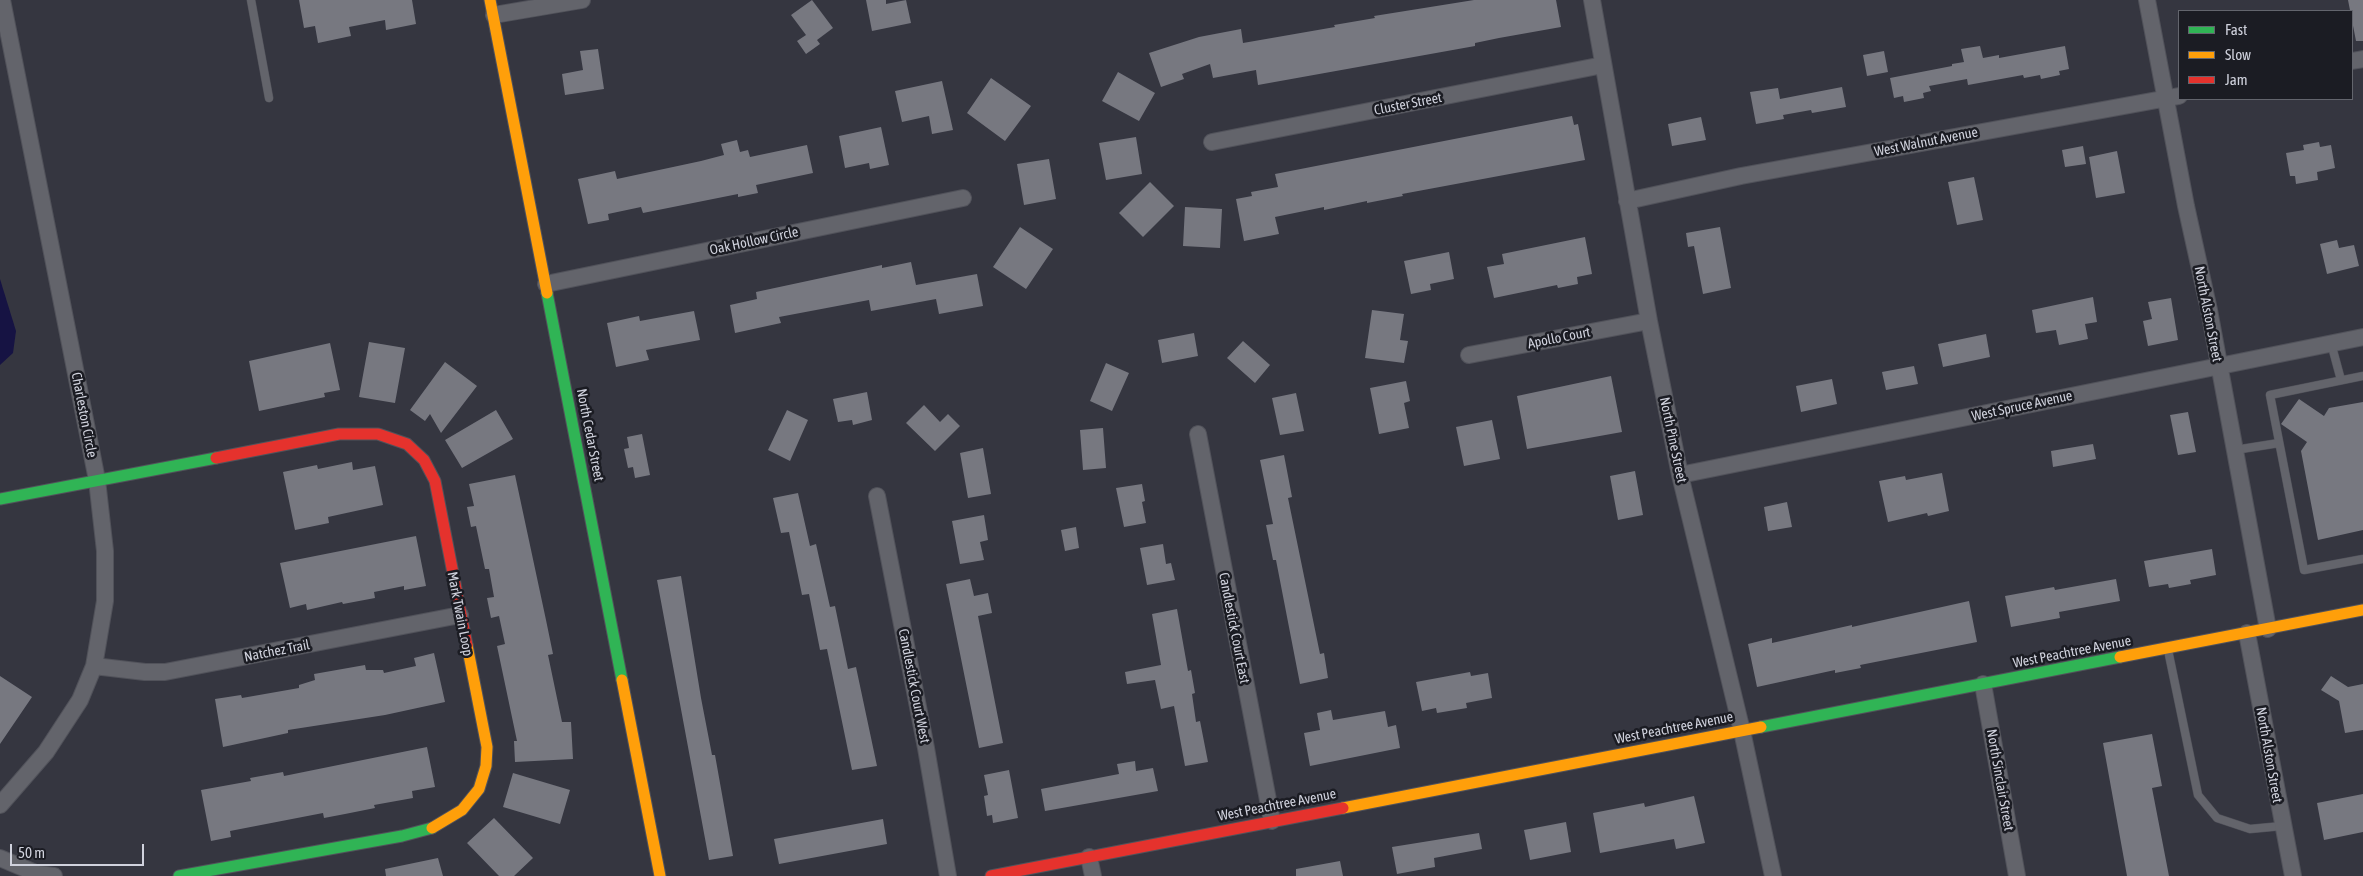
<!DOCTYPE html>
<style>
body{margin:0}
#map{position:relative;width:2363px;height:876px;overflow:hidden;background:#353640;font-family:"Asap Condensed",sans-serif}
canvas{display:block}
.legend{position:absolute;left:2178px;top:10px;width:175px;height:90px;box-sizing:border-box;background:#1b1c23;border:1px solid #63656d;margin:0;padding:6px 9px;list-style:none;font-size:15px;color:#d0d2dd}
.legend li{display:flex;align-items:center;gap:10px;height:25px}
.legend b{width:25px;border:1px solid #63656d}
.scale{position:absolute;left:10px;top:844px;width:134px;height:22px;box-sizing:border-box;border:2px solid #d0d2dd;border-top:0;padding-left:6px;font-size:15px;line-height:18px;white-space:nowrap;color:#d0d2dd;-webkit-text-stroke:4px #1b1c23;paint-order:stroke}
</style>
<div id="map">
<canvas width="2363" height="876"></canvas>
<ul class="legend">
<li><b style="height:6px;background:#30b455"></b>Fast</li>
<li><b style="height:6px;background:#ff9f0a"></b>Slow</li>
<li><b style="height:6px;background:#e5322d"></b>Jam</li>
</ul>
<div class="scale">50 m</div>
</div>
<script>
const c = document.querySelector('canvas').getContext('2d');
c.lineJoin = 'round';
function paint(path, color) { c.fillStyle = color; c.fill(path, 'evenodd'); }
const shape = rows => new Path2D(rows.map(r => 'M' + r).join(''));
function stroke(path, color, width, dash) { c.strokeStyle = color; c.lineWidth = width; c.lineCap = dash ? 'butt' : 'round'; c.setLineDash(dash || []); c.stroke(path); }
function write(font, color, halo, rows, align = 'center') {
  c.font = font + ' "Asap Condensed",sans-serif'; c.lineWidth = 5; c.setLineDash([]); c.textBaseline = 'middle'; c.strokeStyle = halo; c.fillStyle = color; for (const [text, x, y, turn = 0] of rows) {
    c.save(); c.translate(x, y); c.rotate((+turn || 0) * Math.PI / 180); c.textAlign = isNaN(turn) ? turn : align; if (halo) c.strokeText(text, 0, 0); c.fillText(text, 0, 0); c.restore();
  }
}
const water = shape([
 [0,279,16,331,13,353,0,365]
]);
const building = shape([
 [299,0,412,0,416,24,386,30,385,20,349,27,351,36,318,43,315,26,304,28],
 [812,0,833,28,817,40,820,44,806,54,797,41,806,35,791,15],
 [866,0,886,0,886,4,906,0,911,23,872,31],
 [1474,0,1556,0,1561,27,1499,38,1475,43,1475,46,1258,85,1256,70,1213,78,1210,64,1182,74,1184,79,1161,87,1149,53,1199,37,1241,29,1243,43,1335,27,1334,25,1375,18,1374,16],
 [2348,0,2363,0,2363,41,2356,41],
 [1980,46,1983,58,1999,55,1999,58,2065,46,2069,69,2059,71,2060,75,2041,79,2040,75,2024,78,2023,75,1968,85,1967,79,1929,86,1931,91,1923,93,1924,98,1904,102,1903,96,1894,98,1890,78,1952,66,1952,64,1964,62,1961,49],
 [598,49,604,89,565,95,562,74,583,70,580,51],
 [1884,51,1888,72,1867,76,1863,55],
 [1118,72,1155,93,1139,121,1102,101],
 [991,78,1031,106,1005,141,967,113],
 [942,81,953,130,932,134,929,116,902,122,895,91],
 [1842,87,1846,107,1812,113,1811,110,1783,115,1784,119,1756,124,1750,92,1778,88,1780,99],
 [1572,116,1574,125,1578,124,1585,160,1402,194,1403,196,1367,203,1367,201,1324,210,1324,207,1275,217,1279,234,1244,241,1236,199,1252,196,1251,192,1278,187,1275,174],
 [1701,117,1706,140,1672,146,1668,124],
 [881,127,889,165,870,169,869,163,845,168,839,136],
 [1136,137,1142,174,1106,180,1099,143],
 [737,140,740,152,748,150,750,157,807,145,813,173,756,185,758,193,738,197,738,194,643,213,641,207,608,214,609,220,588,224,578,179,615,171,617,179,701,161,724,155,721,144],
 [2319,142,2320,147,2331,145,2335,168,2317,172,2318,180,2296,184,2295,176,2290,176,2286,153,2304,150,2303,145],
 [2083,146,2086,164,2065,167,2062,150],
 [2117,151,2125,193,2096,198,2089,157],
 [1049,159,1056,199,1024,205,1017,164],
 [1974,177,1983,220,1957,225,1948,182],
 [1150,182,1174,206,1143,237,1119,213],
 [1185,207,1222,209,1220,248,1183,246],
 [1020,227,1053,249,1026,289,993,267],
 [1720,227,1731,288,1703,294,1694,246,1688,247,1686,233],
 [1585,237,1592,274,1577,277,1578,284,1558,288,1557,285,1494,298,1487,267,1504,264,1502,254],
 [2337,240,2339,248,2354,245,2359,266,2327,274,2320,244],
 [1449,252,1454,279,1430,284,1431,290,1411,294,1404,261],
 [911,262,916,285,977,274,983,306,939,314,936,299,871,311,869,300,779,317,781,323,735,333,730,305,757,299,756,292,882,265,882,268],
 [2093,297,2097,322,2085,324,2088,339,2059,345,2056,330,2036,333,2032,310],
 [2171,298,2178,340,2148,346,2143,321,2152,319,2148,302],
 [1372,310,1404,314,1400,340,1408,341,1404,363,1365,358],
 [694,311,700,340,646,350,649,360,616,367,607,323,639,316,640,321],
 [1194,333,1198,356,1162,363,1158,340],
 [1986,334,1990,357,1943,367,1938,344],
 [1243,341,1270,365,1255,383,1227,358],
 [369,342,405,348,395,403,359,397],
 [330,343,340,390,324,393,325,397,259,411,249,361],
 [445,362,477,386,441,433,430,414,425,421,410,410],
 [1106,363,1129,373,1112,411,1090,401],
 [1914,366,1918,384,1886,390,1882,372],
 [1611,376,1622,432,1527,449,1517,396],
 [1832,379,1837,404,1801,412,1796,386],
 [1406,381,1410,401,1404,403,1409,428,1379,434,1370,388],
 [867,392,872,420,853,425,852,420,838,422,833,399],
 [1296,393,1304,431,1280,435,1272,398],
 [2299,399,2324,416,2329,408,2363,402,2363,530,2318,540,2301,451,2307,442,2281,424],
 [924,405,940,422,948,414,960,426,935,451,906,423],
 [496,410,513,439,462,468,445,440],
 [787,410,808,420,790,461,768,450],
 [2188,412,2196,452,2178,455,2170,415],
 [1492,420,1500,459,1464,466,1456,427],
 [1103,428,1106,468,1083,470,1080,430],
 [642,434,650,475,635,478,633,467,628,468,624,449,629,448,627,437],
 [2093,444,2096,459,2053,467,2051,451],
 [983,448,991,494,968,498,960,453],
 [1284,455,1292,497,1288,498,1320,654,1324,653,1328,678,1300,684,1276,560,1273,560,1266,525,1273,524,1260,460],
 [352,462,353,470,375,466,383,505,328,517,329,523,295,530,283,472,317,465,318,469],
 [1635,471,1643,515,1618,520,1610,476],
 [1942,473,1949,511,1928,516,1927,513,1888,522,1879,481,1905,476,1906,480],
 [515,475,546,620,553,654,548,655,562,722,571,722,573,759,515,762,514,741,517,741,497,646,505,644,499,616,491,618,487,598,494,597,489,569,485,569,476,526,471,527,467,507,474,506,469,484],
 [1142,484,1145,501,1142,502,1146,523,1124,527,1116,488],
 [798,493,810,546,816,544,830,607,835,606,848,669,856,667,877,766,852,770,827,649,820,650,809,594,802,595,789,532,781,533,773,498],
 [1787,502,1792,527,1768,531,1764,507],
 [984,515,988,540,980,542,984,560,960,564,952,521],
 [1076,527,1079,548,1065,551,1061,530],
 [416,536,426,586,404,590,404,586,374,592,375,598,343,604,342,602,307,610,306,604,290,608,280,563],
 [1163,544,1166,564,1171,563,1175,580,1147,585,1140,548],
 [2212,549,2216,575,2190,580,2191,584,2169,588,2168,584,2149,587,2144,561],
 [681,576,701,698,712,755,715,755,733,856,709,860,657,580],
 [970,579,974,596,988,593,992,613,978,616,1003,743,979,748,946,584],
 [2116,579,2120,601,2059,612,2060,618,2011,627,2005,596,2054,587,2055,590],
 [1969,601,1977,642,1860,665,1861,668,1835,673,1835,670,1757,687,1748,644,1772,638,1772,643,1852,625,1852,627],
 [1177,609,1188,671,1191,670,1195,693,1192,694,1196,722,1200,721,1208,762,1185,766,1174,706,1161,709,1155,680,1127,684,1125,672,1161,665,1152,614],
 [434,653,445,702,385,715,288,730,288,733,223,747,215,699,241,695,242,698,299,688,299,685,315,680,314,674,365,665,366,670,383,670,384,673,416,666,414,658],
 [1470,672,1471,676,1488,673,1492,698,1466,703,1467,708,1437,713,1436,708,1422,711,1416,682],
 [0,676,32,697,0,744],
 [2331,676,2348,687,2363,684,2363,730,2345,733,2339,701,2321,690],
 [1331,710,1333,720,1385,711,1388,727,1396,725,1400,748,1310,766,1304,733,1320,730,1317,713],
 [2152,734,2162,786,2152,788,2169,876,2127,876,2103,743],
 [427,747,435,787,412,791,413,798,374,805,375,808,345,814,324,818,323,813,230,831,231,837,211,841,201,790,251,781,250,778,283,772,284,776],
 [1135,761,1136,771,1153,768,1158,791,1045,811,1041,789,1119,774,1117,764],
 [1009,770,1018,818,993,823,992,815,987,816,984,796,988,795,984,775],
 [513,773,570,790,560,824,503,807],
 [2363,794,2363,832,2324,840,2317,803],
 [1694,796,1705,843,1676,849,1674,839,1600,853,1593,813,1644,803,1645,807],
 [494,818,533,858,514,876,499,876,467,843],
 [883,819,887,844,779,864,774,839],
 [1566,822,1571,852,1530,860,1524,830],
 [1479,833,1482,849,1434,858,1435,867,1397,874,1392,847],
 [438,858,443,876,386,876,385,869],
 [1340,861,1343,876,1296,876,1296,869]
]);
const lane = shape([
 [251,0,269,98],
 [2331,343,2341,380],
 [2363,376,2270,395,2304,570,2363,559],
 [2235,450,2279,443],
 [2168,650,2198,795,2217,818,2250,829,2282,826]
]);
const street = shape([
 [1592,0,1649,321,1680,475,1742,731,1773,876],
 [2147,0,2186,206,2209,310,2268,629],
 [494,15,582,0],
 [2352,61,2363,59],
 [1212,142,1603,65],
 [1627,201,1741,176,2179,96],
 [546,284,963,198],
 [1469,355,1649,321],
 [1198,434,1272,821],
 [1680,475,2363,337],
 [877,496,926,748,948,876],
 [2247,633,2293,876],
 [94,666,145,672,165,672,460,615],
 [1983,684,2017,876],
 [0,805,46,752,80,700,94,666,105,601,105,551,97,480,2,0],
 [1089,857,1093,876],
 [0,858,38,874,54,876]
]);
const fast = shape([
 [547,293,622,680],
 [0,499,216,458],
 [1761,727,2120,657],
 [179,876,402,836,432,828]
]);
const slow = shape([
 [490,0,547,293],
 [2120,657,2363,610],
 [622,680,660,876],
 [1343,808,1761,727],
 [432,828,462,810,479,789,486,766,487,747,467,645]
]);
const jam = shape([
 [216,458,339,434,378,434,407,444,424,460,435,481,467,645],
 [991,876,1343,808]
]);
const streetNames = [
 ["Cluster Street",1408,104,-11],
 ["West Walnut Avenue",1926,142,-11],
 ["Oak Hollow Circle",754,241,-12],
 ["North Alston Street",2208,314,79],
 ["Apollo Court",1559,338,-11],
 ["West Spruce Avenue",2022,406,-12],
 ["Charleston Circle",84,415,79],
 ["North Cedar Street",590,435,79],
 ["North Pine Street",1673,440,78],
 ["Mark Twain Loop",460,614,79],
 ["Candlestick Court East",1234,628,79],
 ["Natchez Trail",277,651,-11],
 ["West Peachtree Avenue",2072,652,-11],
 ["Candlestick Court West",914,686,79],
 ["West Peachtree Avenue",1674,728,-11],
 ["North Alston Street",2269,755,80],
 ["North Sinclair Street",2000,780,80],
 ["West Peachtree Avenue",1277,805,-11]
];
paint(water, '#161343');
paint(building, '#777880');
stroke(lane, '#51525a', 9);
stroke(street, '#51525a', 18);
stroke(fast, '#51525a', 13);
stroke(slow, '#51525a', 13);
stroke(jam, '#51525a', 13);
stroke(lane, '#63646b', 8);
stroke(street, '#63646b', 16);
stroke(fast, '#30b455', 11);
stroke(slow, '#ff9f0a', 11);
stroke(jam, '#e5322d', 11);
write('14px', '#d0d2dd', '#1b1c23', streetNames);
</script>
